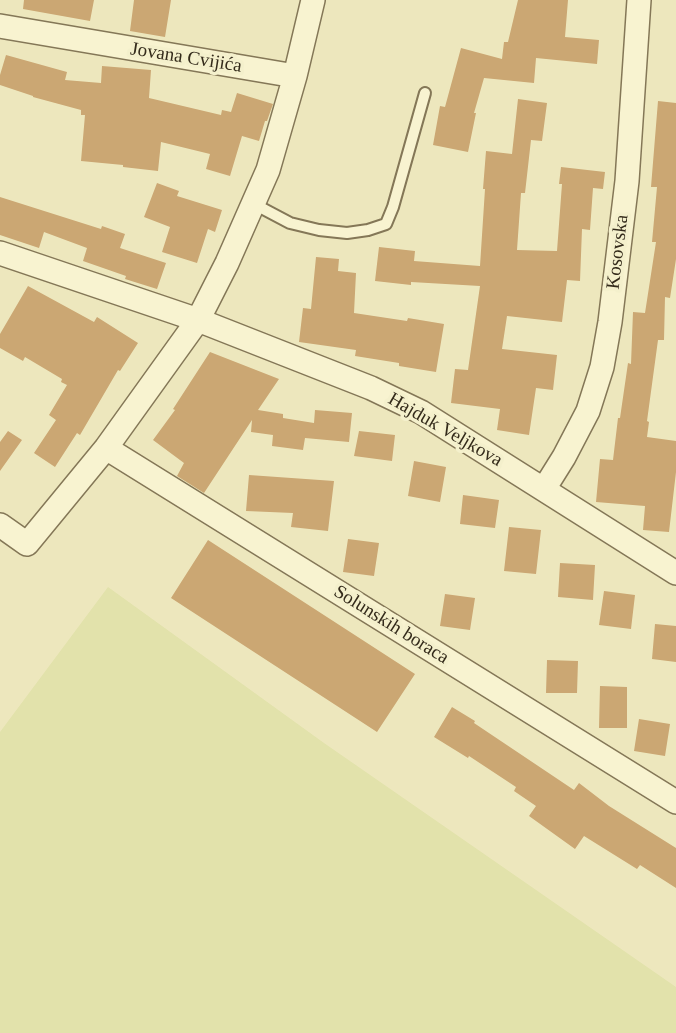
<!DOCTYPE html>
<meta charset="utf-8">
<style>
body{margin:0}
canvas{display:block;background:#ede7bd}
</style>
<canvas width="676" height="1033"></canvas>
<script>
const c = document.querySelector('canvas').getContext('2d');
c.lineJoin = 'round';
function paint(path, color) { c.fillStyle = color; c.fill(path, 'evenodd'); }
const shape = rows => new Path2D(rows.map(r => 'M' + r).join(''));
function stroke(path, color, width, dash) { c.strokeStyle = color; c.lineWidth = width; c.lineCap = dash ? 'butt' : 'round'; c.setLineDash(dash || []); c.stroke(path); }
function write(font, color, halo, rows, align = 'center') {
  c.font = font + ' Georgia,serif'; c.lineWidth = 7; c.setLineDash([]); c.textBaseline = 'middle'; c.strokeStyle = halo; c.fillStyle = color; for (const [text, x, y, turn = 0] of rows) {
    c.save(); c.translate(x, y); c.rotate((+turn || 0) * Math.PI / 180); c.textAlign = isNaN(turn) ? turn : align; if (halo) c.strokeText(text, 0, 0); c.fillText(text, 0, 0); c.restore();
  }
}
const farmland = shape([
 [108,587,324,743,676,987,676,1033,0,1033,0,732]
]);
const building = shape([
 [24,0,94,0,90,21,23,9],
 [134,0,171,0,165,37,130,31],
 [518,0,568,0,565,37,599,40,597,64,536,58,534,83,484,78,474,113,476,113,468,152,433,145,440,106,445,107,461,48,502,59,504,42,508,42],
 [6,55,67,72,65,80,101,83,102,66,151,70,149,98,221,115,222,110,231,112,237,93,273,104,267,121,265,121,259,141,242,136,230,176,206,169,210,154,161,142,158,171,123,167,123,165,81,161,85,115,81,115,81,110,33,97,33,96,0,85,0,75],
 [518,99,547,103,542,141,531,140,525,193,521,193,517,250,557,251,562,184,559,184,561,167,605,172,603,189,593,188,590,230,582,229,580,281,567,280,562,322,507,316,502,349,557,355,553,390,536,388,529,435,497,430,500,409,451,403,455,369,468,370,480,286,411,282,411,285,375,281,379,247,415,251,414,261,480,266,485,189,483,189,486,151,512,154],
 [658,101,676,103,676,259,670,298,665,297,664,340,658,340,647,421,649,422,647,437,676,441,676,472,669,532,643,530,645,506,596,502,600,459,613,460,618,418,620,418,628,363,631,364,633,312,645,313,656,242,652,242,657,187,651,187],
 [157,183,179,191,177,196,222,210,215,232,208,229,197,263,162,252,170,227,144,217],
 [0,197,101,229,102,226,125,234,120,248,166,263,157,289,125,279,126,276,83,261,87,248,44,232,39,248,0,235],
 [316,257,339,259,338,271,356,273,354,313,407,321,408,318,444,324,436,372,399,366,399,363,355,356,356,350,299,342,303,308,311,309],
 [28,286,94,322,97,317,138,343,120,371,118,370,80,435,77,433,55,467,34,453,56,420,49,415,67,385,61,382,62,379,25,357,23,361,0,348,0,334],
 [210,352,279,379,258,410,283,414,283,418,314,423,315,410,352,413,349,442,305,438,303,450,272,446,273,435,251,432,252,420,204,493,177,476,184,463,153,440,175,410,173,409],
 [8,431,22,440,0,471,0,442],
 [359,431,395,435,392,461,354,456],
 [414,461,446,467,440,502,408,496],
 [249,475,334,481,328,531,291,527,293,513,246,511],
 [463,495,499,500,495,528,460,524],
 [509,527,541,530,536,574,504,571],
 [348,539,379,543,374,576,343,572],
 [208,540,415,674,377,732,171,598],
 [560,563,595,565,593,600,558,597],
 [604,591,635,595,631,629,599,625],
 [445,594,475,598,470,630,440,626],
 [655,624,676,626,676,662,652,659],
 [547,660,578,661,577,693,546,693],
 [600,686,627,687,627,728,599,728],
 [452,707,475,721,474,723,574,790,579,783,609,806,676,848,676,888,640,865,637,869,584,836,575,849,529,816,536,806,514,791,516,787,469,756,468,758,434,737],
 [639,719,670,724,665,756,634,751]
]);
const lane = shape([
 [254,204,290,223,319,230,347,233,368,230,386,224,393,207,425,93]
]);
const street = shape([
 [0,26,295,76,313,0],
 [0,253,198,320,371,388,421,412,676,573],
 [106,448,676,802],
 [544,489,564,457,588,411,602,367,610,322,627,181,639,0],
 [0,525,27,544,106,448,198,320,227,263,268,170,295,76]
]);
const streetNames = [
 ["Jovana Cvijića",186,58,9],
 ["Kosovska",618,252,-83],
 ["Hajduk Veljkova",445,430,30],
 ["Solunskih boraca",391,625,32]
];
paint(farmland, '#e2e2ab');
paint(building, '#cba773');
stroke(lane, '#847757', 14);
stroke(street, '#847757', 26);
stroke(lane, '#f8f3d0', 10);
stroke(street, '#f8f3d0', 23);
write('19px', '#342b1b', '#f4f0cc', streetNames);
</script>
